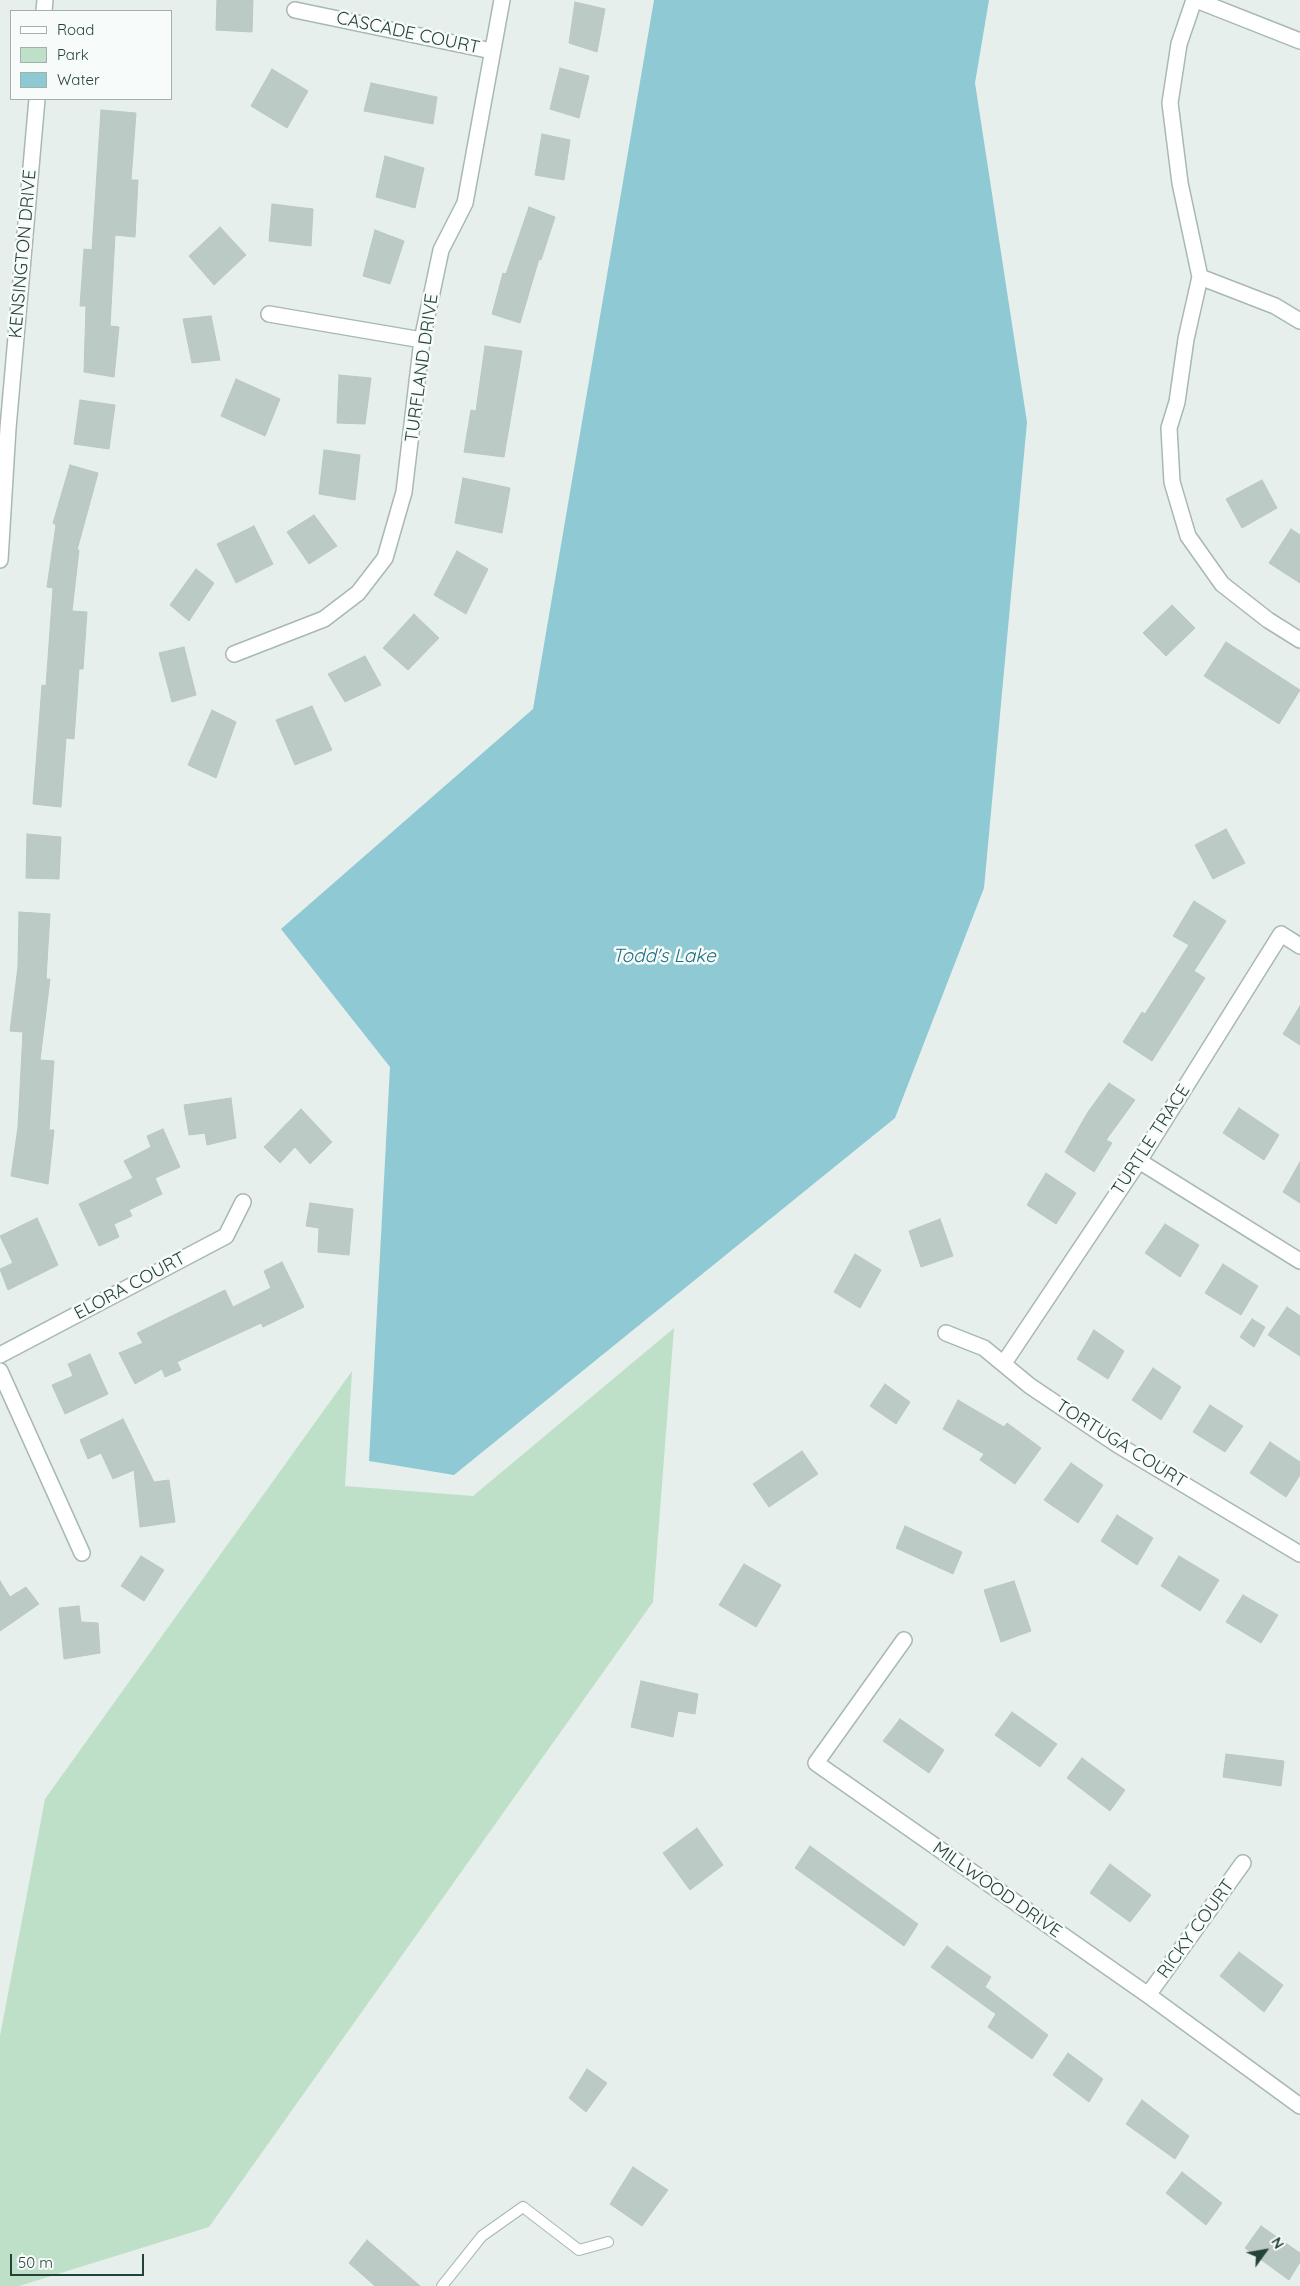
<!DOCTYPE html>
<style>
body{margin:0}
#map{position:relative;width:1300px;height:2286px;overflow:hidden;background:#e6efeb;font-family:Quicksand,sans-serif}
canvas{display:block}
.legend{position:absolute;left:10px;top:10px;width:162px;height:90px;box-sizing:border-box;background:#f7fbf9;border:1px solid #a3b1ad;margin:0;padding:6px 9px;list-style:none;font-size:15px;color:#24423a}
.legend li{display:flex;align-items:center;gap:10px;height:25px}
.legend b{width:25px;border:1px solid #a3b1ad}
.north{position:absolute;left:1240px;top:2226px;width:50px;height:50px;-webkit-text-stroke:4px #f7fbf9;paint-order:stroke;rotate:58deg;font-size:14px;font-weight:700;line-height:20px;text-align:center;color:#24423a}
.north::after{content:'';display:block;margin:auto;width:18px;height:22px;background:#24423a;clip-path:polygon(50% 0,100% 100%,50% 72%,0 100%)}
.scale{position:absolute;left:10px;top:2254px;width:134px;height:22px;box-sizing:border-box;border:2px solid #24423a;border-top:0;padding-left:6px;font-size:15px;line-height:18px;white-space:nowrap;color:#24423a;-webkit-text-stroke:4px #f7fbf9;paint-order:stroke}
</style>
<div id="map">
<canvas width="1300" height="2286"></canvas>
<ul class="legend">
<li><b style="height:6px;background:#fff"></b>Road</li>
<li><b style="height:14px;background:#bfe0c8"></b>Park</li>
<li><b style="height:14px;background:#8ec9d4"></b>Water</li>
</ul>
<div class="north">N</div>
<div class="scale">50 m</div>
</div>
<script>
const c = document.querySelector('canvas').getContext('2d');
c.lineJoin = 'round';
function paint(path, color) { c.fillStyle = color; c.fill(path, 'evenodd'); }
const shape = rows => new Path2D(rows.map(r => 'M' + r).join(''));
function stroke(path, color, width, dash) { c.strokeStyle = color; c.lineWidth = width; c.lineCap = dash ? 'butt' : 'round'; c.setLineDash(dash || []); c.stroke(path); }
function write(font, color, halo, rows, align = 'center') {
  c.font = font + ' Quicksand,sans-serif'; c.lineWidth = 5; c.setLineDash([]); c.textBaseline = 'middle'; c.strokeStyle = halo; c.fillStyle = color; for (const [text, x, y, turn = 0] of rows) {
    c.save(); c.translate(x, y); c.rotate((+turn || 0) * Math.PI / 180); c.textAlign = isNaN(turn) ? turn : align; if (halo) c.strokeText(text, 0, 0); c.fillText(text, 0, 0); c.restore();
  }
}
const green = shape([
 [674,1328,653,1602,209,2227,19,2286,0,2286,0,2036,45,1799,352,1371,345,1486,473,1496]
]);
const water = shape([
 [654,0,989,0,975,83,1027,422,984,888,895,1118,454,1475,369,1461,390,1067,281,929,533,709]
]);
const building = shape([
 [217,0,253,0,252,32,216,30,217,0],
 [575,2,605,9,597,52,569,43,575,2],
 [560,68,589,76,579,118,550,109,560,68],
 [272,69,308,91,287,128,251,106,272,69],
 [371,83,437,97,433,124,364,111,371,83],
 [101,110,136,113,131,180,138,180,135,237,115,235,110,326,119,327,114,377,84,372,86,306,80,306,84,249,92,250,101,110],
 [542,134,570,140,564,180,535,175,542,134],
 [385,156,424,168,415,208,376,197,385,156],
 [272,204,313,209,311,246,269,241,272,204],
 [529,207,555,217,541,260,539,259,520,323,492,314,503,273,506,274,529,207],
 [220,227,246,255,214,285,189,256,220,227],
 [375,230,404,241,390,284,363,276,375,230],
 [211,316,220,360,192,363,183,319,211,316],
 [485,346,522,351,504,457,464,452,471,410,476,411,485,346],
 [339,375,371,378,365,424,337,423,339,375],
 [236,379,280,399,265,436,221,416,236,379],
 [80,400,115,405,109,449,74,444,80,400],
 [324,450,360,455,355,500,319,494,324,450],
 [70,465,98,473,77,550,79,550,72,611,87,612,83,669,79,669,74,739,66,738,61,807,33,804,42,685,46,686,53,588,47,587,56,525,53,523,70,465],
 [463,478,510,488,502,533,455,523,463,478],
 [1262,480,1277,508,1242,528,1226,499,1262,480],
 [314,515,337,546,309,564,287,532,314,515],
 [254,526,273,564,236,583,217,544,254,526],
 [1291,529,1300,535,1300,583,1269,563,1291,529],
 [457,551,488,569,466,614,434,595,457,551],
 [196,569,214,583,189,621,170,605,196,569],
 [1172,605,1195,628,1166,656,1143,633,1172,605],
 [414,614,439,638,408,670,383,648,414,614],
 [1226,642,1300,690,1279,724,1204,676,1226,642],
 [184,647,196,695,172,702,159,653,184,647],
 [365,656,381,685,345,702,328,674,365,656],
 [312,706,332,750,295,765,276,720,312,706],
 [212,710,236,722,216,778,188,765,212,710],
 [1226,829,1245,863,1213,879,1195,845,1226,829],
 [27,834,61,837,59,879,26,878,27,834],
 [1194,901,1226,921,1194,971,1205,978,1152,1061,1123,1042,1142,1012,1145,1014,1189,945,1173,936,1194,901],
 [19,912,50,914,46,979,50,979,40,1060,54,1061,49,1130,54,1130,48,1184,11,1176,18,1127,23,1032,10,1031,18,967,19,912],
 [1300,1006,1300,1045,1283,1034,1300,1006],
 [1109,1083,1135,1100,1106,1140,1112,1143,1094,1172,1065,1152,1088,1112,1109,1083],
 [231,1098,236,1138,207,1145,205,1133,189,1135,184,1105,231,1098],
 [1239,1108,1279,1135,1264,1160,1223,1133,1239,1108],
 [301,1109,332,1142,310,1164,295,1147,280,1163,264,1147,301,1109],
 [163,1129,180,1167,155,1178,162,1194,129,1210,132,1216,114,1224,119,1237,99,1246,79,1204,133,1178,124,1161,151,1147,147,1136,163,1129],
 [1300,1162,1300,1203,1283,1192,1300,1162],
 [1046,1173,1076,1193,1056,1224,1027,1205,1046,1173],
 [310,1203,353,1209,349,1255,318,1252,319,1228,306,1226,310,1203],
 [37,1218,58,1265,8,1290,0,1269,13,1263,0,1236,37,1218],
 [940,1219,953,1256,921,1267,909,1231,940,1219],
 [1165,1224,1199,1245,1180,1277,1145,1253,1165,1224],
 [855,1254,881,1270,860,1308,834,1292,855,1254],
 [282,1262,304,1307,263,1327,261,1323,177,1362,181,1370,165,1377,162,1369,135,1384,119,1353,143,1343,137,1333,225,1290,233,1307,271,1288,264,1271,282,1262],
 [1223,1264,1258,1286,1241,1315,1205,1293,1223,1264],
 [1287,1307,1300,1316,1300,1356,1268,1335,1287,1307],
 [1252,1319,1265,1327,1254,1347,1240,1337,1252,1319],
 [1094,1330,1124,1351,1108,1379,1077,1359,1094,1330],
 [90,1354,108,1394,65,1414,52,1385,73,1376,68,1364,90,1354],
 [1153,1368,1181,1387,1161,1420,1132,1400,1153,1368],
 [885,1384,910,1402,896,1424,870,1406,885,1384],
 [958,1400,1004,1427,1007,1423,1041,1448,1015,1484,980,1460,984,1454,943,1429,958,1400],
 [1210,1405,1243,1426,1225,1452,1193,1432,1210,1405],
 [123,1419,154,1482,169,1480,175,1522,140,1527,134,1470,113,1479,101,1453,88,1459,80,1440,123,1419],
 [1270,1442,1300,1462,1300,1475,1286,1497,1250,1473,1270,1442],
 [802,1451,818,1474,769,1507,753,1484,802,1451],
 [1071,1463,1103,1485,1078,1523,1044,1500,1071,1463],
 [1117,1515,1153,1538,1137,1565,1101,1541,1117,1515],
 [905,1526,962,1552,953,1574,896,1548,905,1526],
 [141,1556,164,1570,144,1601,121,1586,141,1556],
 [1179,1556,1219,1580,1200,1611,1161,1586,1179,1556],
 [744,1564,781,1585,756,1627,719,1605,744,1564],
 [0,1581,10,1597,26,1587,39,1604,0,1631,0,1581],
 [1014,1581,1031,1631,1001,1642,984,1590,1014,1581],
 [1243,1595,1278,1615,1261,1643,1226,1622,1243,1595],
 [79,1606,81,1622,98,1623,100,1653,64,1659,59,1608,79,1606],
 [641,1681,698,1694,695,1714,678,1711,673,1737,631,1727,641,1681],
 [1012,1712,1057,1744,1040,1767,995,1735,1012,1712],
 [900,1719,944,1750,929,1773,883,1741,900,1719],
 [1226,1754,1284,1761,1281,1786,1223,1777,1226,1754],
 [1082,1758,1125,1790,1110,1811,1067,1778,1082,1758],
 [697,1828,723,1865,690,1890,663,1853,697,1828],
 [810,1846,918,1924,904,1946,795,1868,810,1846],
 [1110,1864,1151,1895,1130,1922,1090,1893,1110,1864],
 [947,1946,991,1977,985,1987,1048,2035,1032,2059,988,2027,996,2014,931,1967,947,1946],
 [1239,1952,1283,1985,1264,2012,1220,1976,1239,1952],
 [1068,2053,1103,2079,1089,2102,1053,2075,1068,2053],
 [587,2069,607,2083,586,2112,569,2098,587,2069],
 [1142,2100,1189,2136,1175,2159,1126,2124,1142,2100],
 [633,2167,668,2190,642,2226,610,2204,633,2167],
 [1182,2172,1222,2203,1206,2225,1166,2193,1182,2172],
 [1261,2226,1300,2253,1300,2262,1289,2280,1245,2248,1261,2226],
 [367,2240,420,2286,375,2286,349,2263,367,2240]
]);
const service = shape([
 [442,2286,482,2236,523,2207,579,2250,608,2242]
]);
const minor = shape([
 [1194,0,1179,44,1170,103,1180,183,1200,277],
 [1196,0,1300,41],
 [295,10,492,51],
 [44,11,45,0],
 [269,314,422,340],
 [1300,321,1275,306,1200,277,1186,339,1177,402,1169,428,1172,482,1188,536,1222,584,1268,620,1300,640],
 [0,560,8,428,37,99],
 [234,654,324,619,358,593,385,558,404,492,422,340,441,250,465,203,502,0],
 [1139,1161,1300,1261],
 [946,1333,984,1348,1030,1386,1118,1445,1300,1554],
 [0,1355,226,1236,243,1202],
 [1004,1363,1139,1161,1281,934,1300,946],
 [0,1371,82,1553],
 [904,1640,816,1763,1148,1995,1300,2106],
 [1148,1995,1243,1863]
]);
const streetNames = [
 ["CASCADE COURT",408,33,12],
 ["KENSINGTON DRIVE",23,254,-85],
 ["TURFLAND DRIVE",422,368,-82],
 ["TURTLE TRACE",1151,1140,-57],
 ["ELORA COURT",130,1286,-28],
 ["TORTUGA COURT",1121,1444,32],
 ["MILLWOOD DRIVE",997,1890,35],
 ["RICKY COURT",1196,1929,-54]
];
const waterNames = [
 ["Todd's Lake",664,956]
];
paint(green, '#bfe0c8');
paint(water, '#8ec9d4');
paint(building, '#bbcac4');
stroke(building, '#b8c9c2', 1);
stroke(service, '#a8b8b2', 12);
stroke(minor, '#a8b8b2', 18);
stroke(service, '#fff', 10);
stroke(minor, '#fff', 15);
write('18px', '#24423a', '#f7fbf9', streetNames);
write('italic 19px', '#1c6f80', '#f7fbf9', waterNames);
</script>
